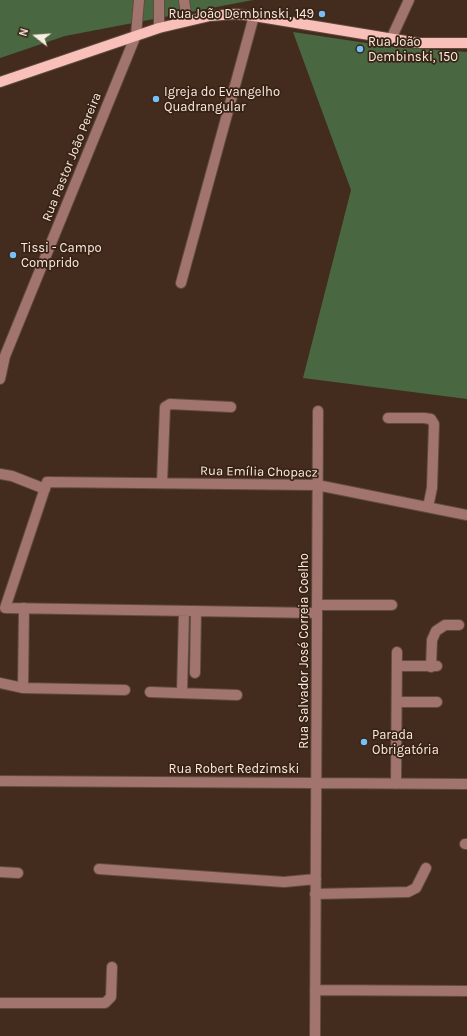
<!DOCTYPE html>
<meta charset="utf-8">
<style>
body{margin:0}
#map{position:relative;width:467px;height:1036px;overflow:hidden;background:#432c1e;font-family:Karla,sans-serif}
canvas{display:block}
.north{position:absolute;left:16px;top:16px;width:40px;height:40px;-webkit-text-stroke:3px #382314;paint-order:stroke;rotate:287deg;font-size:11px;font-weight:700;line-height:16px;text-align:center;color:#fbece3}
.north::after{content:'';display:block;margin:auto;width:14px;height:18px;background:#fbece3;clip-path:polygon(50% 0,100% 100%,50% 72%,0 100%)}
</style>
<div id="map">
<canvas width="467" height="1036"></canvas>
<div class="north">N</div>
</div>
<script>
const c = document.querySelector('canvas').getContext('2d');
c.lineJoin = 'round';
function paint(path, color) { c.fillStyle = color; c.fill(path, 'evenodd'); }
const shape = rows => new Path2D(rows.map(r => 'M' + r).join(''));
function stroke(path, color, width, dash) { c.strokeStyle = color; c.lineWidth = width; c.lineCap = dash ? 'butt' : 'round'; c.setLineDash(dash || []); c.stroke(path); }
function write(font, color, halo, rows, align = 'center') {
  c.font = font + ' Karla,sans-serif'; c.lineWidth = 3.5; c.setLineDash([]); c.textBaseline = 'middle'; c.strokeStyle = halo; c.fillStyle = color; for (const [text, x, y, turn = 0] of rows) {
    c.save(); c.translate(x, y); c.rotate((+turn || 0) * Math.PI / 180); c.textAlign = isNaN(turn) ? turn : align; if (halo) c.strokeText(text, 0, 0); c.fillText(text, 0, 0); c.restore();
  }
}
const forest = shape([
 [0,0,253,0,65,36,0,58],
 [293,32,393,47,467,52,467,399,303,378,351,190]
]);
const minor = shape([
 [184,0,187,21],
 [159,28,159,0],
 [391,39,409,0],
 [181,283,254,16],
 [0,379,5,356,136,35,139,0],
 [388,418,424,418,431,419,434,424,432,488,428,507],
 [0,474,12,476,45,489],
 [162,483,165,407,170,404,231,407],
 [317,605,392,605],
 [317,613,5,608,47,482,317,485,467,515],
 [397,666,437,666],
 [431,667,432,640,436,631,445,625,459,625],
 [195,673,196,611],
 [0,683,23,688,125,690],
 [23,688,24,608],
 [150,692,237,695],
 [182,693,184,611],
 [397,702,437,702],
 [0,781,467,784],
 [396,784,397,652],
 [465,844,467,844],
 [99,869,284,882,316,879],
 [0,872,18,873],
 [315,894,408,892,416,888,426,868],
 [315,990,467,991],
 [0,1003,105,1003,111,997,112,967],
 [315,1036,318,411]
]);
const major = shape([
 [0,82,159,28,210,16,235,14,254,16,418,43,467,43]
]);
const markers = [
 [322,14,4,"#77bff7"],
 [360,49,4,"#77bff7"],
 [156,99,4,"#77bff7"],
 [13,255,4,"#77bff7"],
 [364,742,4,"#77bff7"]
];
const poiNames = [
 ["Rua João Dembinski, 149",314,14,"right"],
 ["Rua João",368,42],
 ["Dembinski, 150",368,57],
 ["Igreja do Evangelho",164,92],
 ["Quadrangular",164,107],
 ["Tissi - Campo",21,248],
 ["Comprido",21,263],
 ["Parada",372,735],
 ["Obrigatória",372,750]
];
const streetNames = [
 ["Rua Pastor João Pereira",72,157,-68],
 ["Rua Emília Chopacz",259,472,1],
 ["Rua Salvador José Correia Coelho",304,651,-90],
 ["Rua Robert Redzimski",234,769]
];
paint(forest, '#496842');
stroke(minor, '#604b3e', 12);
stroke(major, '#604b3e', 12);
stroke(minor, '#a1746e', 10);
stroke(major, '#f9c0b9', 10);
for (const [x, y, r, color] of markers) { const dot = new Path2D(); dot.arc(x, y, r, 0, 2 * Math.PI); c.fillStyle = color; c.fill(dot); stroke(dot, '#382314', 1.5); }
write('13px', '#fbece3', '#382314', poiNames, 'left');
write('13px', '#fbece3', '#382314', streetNames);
</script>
